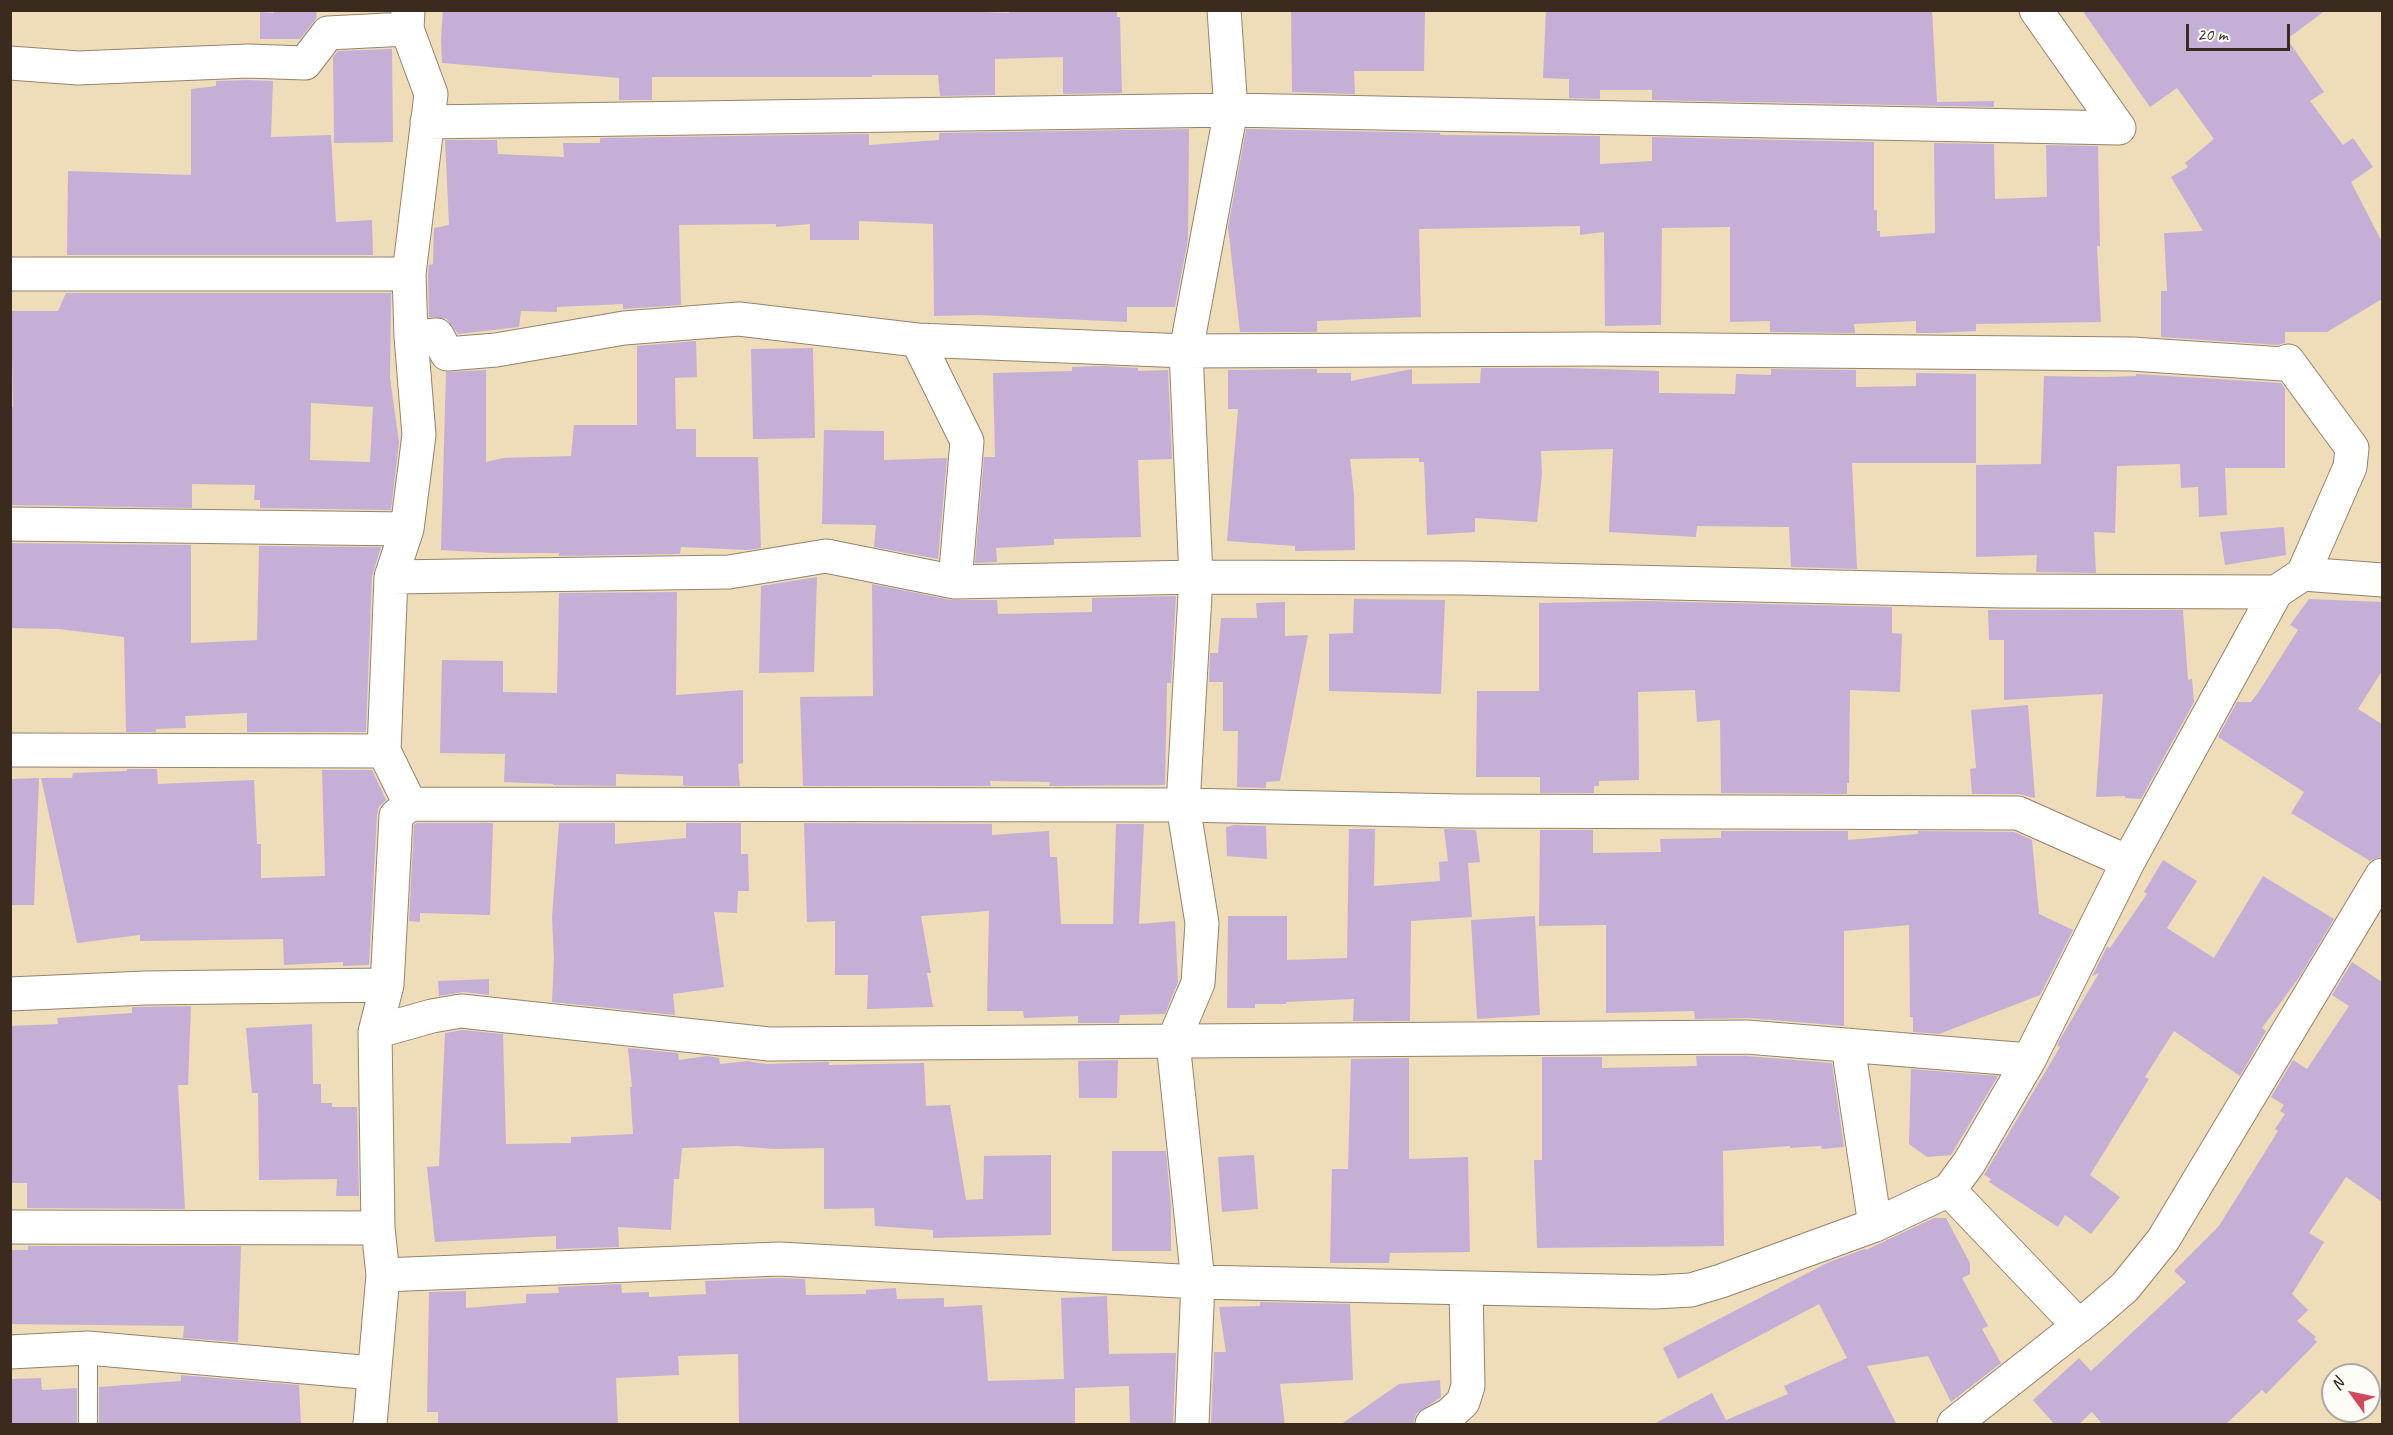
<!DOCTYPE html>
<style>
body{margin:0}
#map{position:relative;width:2393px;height:1435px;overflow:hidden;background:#efdcb9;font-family:Caveat,sans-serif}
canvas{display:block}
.frame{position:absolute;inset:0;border:12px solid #3b2a1e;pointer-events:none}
.north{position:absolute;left:2321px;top:1363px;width:60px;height:60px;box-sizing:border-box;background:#fdfcf7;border:2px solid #afa8a0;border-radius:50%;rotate:303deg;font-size:16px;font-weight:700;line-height:24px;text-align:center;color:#3b2a1e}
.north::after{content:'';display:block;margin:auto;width:21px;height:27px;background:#d1495b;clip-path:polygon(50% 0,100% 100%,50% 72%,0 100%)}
.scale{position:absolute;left:2186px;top:24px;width:104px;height:27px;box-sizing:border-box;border:3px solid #3b2a1e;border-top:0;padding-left:8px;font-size:18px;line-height:21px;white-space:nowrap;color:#3b2a1e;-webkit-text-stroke:4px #fdfcf7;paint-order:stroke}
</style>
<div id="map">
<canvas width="2393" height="1435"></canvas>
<div class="frame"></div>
<div class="north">N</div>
<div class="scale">20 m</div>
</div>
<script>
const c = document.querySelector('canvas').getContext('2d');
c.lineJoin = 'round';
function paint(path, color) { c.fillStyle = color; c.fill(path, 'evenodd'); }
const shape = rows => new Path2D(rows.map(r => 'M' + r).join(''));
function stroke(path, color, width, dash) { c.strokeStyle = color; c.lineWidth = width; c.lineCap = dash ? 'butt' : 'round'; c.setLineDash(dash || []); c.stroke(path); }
const building = shape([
 [274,10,317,10,316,19,300,39,260,39,260,12,274,13],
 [443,10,938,10,1009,13,1009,10,1117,10,1117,17,1120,17,1122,93,1063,94,1063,57,995,59,995,95,940,96,938,75,872,75,872,77,652,77,652,100,619,100,619,78,442,63,441,39],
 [1291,10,1425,10,1424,71,1354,71,1355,94,1292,92],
 [1546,10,1932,10,1937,102,1994,101,1994,107,1652,100,1652,90,1600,90,1600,99,1569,98,1569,79,1543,78],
 [2082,10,2326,10,2287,39,2324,92,2310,101,2343,145,2353,138,2373,167,2351,182,2382,242,2382,299,2327,332,2285,332,2285,343,2278,345,2161,337,2161,291,2167,291,2164,233,2203,231,2171,177,2188,167,2185,163,2214,139,2177,88,2150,107],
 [392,49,393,142,334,143,333,57,338,51],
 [248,80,273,81,271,137,331,135,336,222,372,220,373,255,67,255,68,171,191,175,191,89,216,86,216,81],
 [1189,129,1188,240,1175,307,1127,307,1127,322,979,315,934,316,933,224,859,221,859,240,810,240,810,224,776,227,776,224,679,225,681,305,623,309,623,304,557,307,557,312,521,311,519,327,458,334,447,319,429,317,428,275,429,265,433,264,434,228,449,225,445,140,497,140,498,154,564,157,563,143,600,143,600,138,869,134,869,145,939,140,939,133],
 [1246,129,1440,133,1440,135,1600,136,1600,164,1652,161,1652,137,1874,142,1874,210,1877,210,1877,231,1880,231,1880,237,1935,233,1934,143,1994,144,1995,199,2047,197,2046,145,2098,146,2100,246,2097,246,2101,322,1976,324,1976,331,1936,333,1916,333,1916,321,1854,324,1855,333,1770,332,1770,321,1730,322,1730,227,1662,228,1661,325,1605,326,1604,232,1580,235,1580,226,1419,229,1421,317,1317,321,1317,332,1240,332,1228,227],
 [66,293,391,293,390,378,399,442,391,510,260,508,260,500,254,500,255,485,192,484,192,508,10,505,10,407,13,407,11,311,58,311],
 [311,403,373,407,370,462,310,460],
 [696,341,697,377,675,378,676,429,696,429,696,457,758,457,761,548,748,550,681,547,680,554,559,556,559,553,494,553,441,550,446,372,486,370,486,462,503,458,571,456,574,425,637,425,637,346],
 [813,348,815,438,753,439,751,349],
 [1104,366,1138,368,1138,371,1168,370,1172,459,1138,460,1141,537,1054,539,1054,545,996,548,997,562,975,563,984,457,995,457,993,373,1072,371,1072,367],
 [1481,368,1568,368,1659,371,1659,393,1735,394,1736,374,1771,375,1771,369,1856,370,1856,387,1916,386,1916,373,1976,374,1976,463,1852,463,1857,569,1791,567,1789,527,1697,526,1696,537,1609,532,1613,449,1541,451,1542,474,1537,522,1475,518,1475,532,1427,535,1424,462,1419,462,1419,458,1350,459,1354,495,1355,550,1295,551,1295,546,1227,541,1238,409,1228,409,1228,370,1317,369,1317,373,1351,373,1351,381,1412,369,1412,384,1480,383],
 [2136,374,2281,383,2285,389,2285,468,2225,468,2227,515,2199,517,2198,487,2181,488,2180,464,2117,466,2115,533,2094,532,2096,573,2036,572,2037,555,1976,557,1976,465,2041,464,2044,376,2102,377,2136,376],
 [824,430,884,431,884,460,947,458,938,559,874,547,876,525,822,524],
 [2284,527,2286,555,2225,565,2220,532],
 [10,543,191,545,191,643,257,640,259,546,381,547,372,576,366,732,247,732,247,713,185,716,186,728,156,729,156,732,126,732,124,637,59,629,10,628],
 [817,577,814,672,759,673,761,586],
 [872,584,952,600,997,600,998,614,1092,612,1092,598,1176,596,1171,683,1167,683,1165,785,1049,786,1050,782,990,781,991,786,803,786,800,697,873,696],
 [677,592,676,695,743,690,743,763,738,764,740,786,686,786,683,785,683,776,616,774,616,786,553,785,553,784,504,782,505,754,440,753,442,660,503,661,503,692,557,693,559,593],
 [1354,599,1445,600,1441,694,1329,691,1329,634,1353,633],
 [2309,599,2382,602,2382,671,2358,709,2382,724,2382,856,2370,861,2291,813,2304,792,2218,737,2237,702,2251,702,2258,693,2298,630,2290,625],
 [1645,601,1892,607,1892,633,1902,634,1900,692,1850,690,1849,783,1847,783,1847,794,1721,793,1720,720,1697,722,1695,690,1638,692,1639,780,1599,781,1599,786,1594,786,1594,793,1540,793,1540,777,1476,777,1477,691,1539,691,1539,603],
 [1285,602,1285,636,1308,635,1280,781,1266,782,1266,788,1237,787,1238,731,1223,731,1223,682,1209,682,1210,653,1218,653,1221,618,1257,618,1256,603],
 [1988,610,2183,610,2188,680,2192,679,2194,702,2141,799,2125,798,2125,796,2096,797,2103,694,2004,700,2004,640,1989,640],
 [2028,705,2035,798,2018,794,1972,794,1970,769,1976,768,1971,710],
 [127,769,157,769,158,784,254,780,257,844,261,844,261,878,325,876,322,770,372,770,386,800,379,807,377,815,369,965,343,966,343,962,284,965,283,939,140,941,140,935,77,943,41,778,72,778,73,773,127,771],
 [39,778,34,905,10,905,10,779],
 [417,823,493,823,490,915,420,913,420,922,409,921,414,825],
 [559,823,615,823,615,844,686,838,686,823,741,823,741,854,748,854,749,891,738,891,737,913,714,912,724,987,673,994,675,1015,552,1002,554,959,552,917],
 [804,823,992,824,992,835,1049,831,1050,857,1057,857,1061,924,1113,924,1116,824,1144,824,1139,924,1175,921,1178,982,1165,1014,1120,1015,1119,1023,1078,1023,1078,1016,1024,1018,1023,1011,987,1011,989,911,921,916,931,973,927,973,933,1007,867,1009,868,975,835,975,835,921,807,922],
 [1235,825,1266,826,1267,859,1227,856,1226,827],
 [1349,829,1375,829,1374,886,1440,881,1439,862,1448,861,1444,829,1476,830,1480,862,1468,863,1472,917,1411,921,1410,1021,1353,1021,1354,999,1286,1002,1286,1004,1255,1004,1255,1008,1227,1008,1228,916,1287,916,1287,960,1347,958],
 [1540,830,1593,830,1593,853,1661,852,1660,839,1721,838,1721,831,1848,831,1848,840,1918,834,1918,831,2014,832,2032,840,2039,914,2073,930,2040,995,1939,1034,1913,1032,1913,1017,1910,1017,1909,925,1844,931,1844,1026,1749,1018,1695,1019,1694,1011,1606,1013,1606,925,1539,926],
 [2163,860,2197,881,2167,928,2214,958,2263,876,2334,919,2300,976,2262,1028,2266,1031,2240,1076,2174,1031,2145,1077,2149,1079,2090,1175,2120,1197,2091,1234,2065,1215,2058,1227,1989,1182,1991,1179,1984,1175,2060,1047,2057,1045,2062,1036,2099,973,2092,976,2107,947,2110,948,2147,894,2144,892],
 [1535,916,1540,1015,1477,1019,1471,920],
 [2352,962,2382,982,2382,1202,2346,1177,2309,1233,2324,1242,2292,1294,2308,1310,2297,1321,2316,1337,2314,1339,2317,1342,2266,1394,2262,1390,2225,1425,2103,1425,2092,1412,2078,1425,2055,1425,2033,1400,2079,1358,2091,1371,2186,1282,2174,1271,2219,1226,2278,1131,2275,1129,2285,1114,2280,1111,2284,1105,2271,1097,2293,1060,2307,1069,2349,1006,2332,995],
 [489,979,489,995,463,992,439,996,438,981],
 [191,1006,188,1085,178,1085,185,1209,27,1208,27,1183,10,1183,10,1026,58,1024,57,1018,132,1013,132,1007],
 [312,1024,313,1084,321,1084,321,1103,332,1103,332,1107,357,1107,359,1196,336,1196,337,1179,259,1180,258,1093,252,1093,246,1028],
 [462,1030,503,1034,506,1144,571,1143,571,1137,633,1134,630,1087,632,1087,628,1048,678,1053,679,1060,707,1056,719,1058,720,1064,747,1061,766,1064,829,1062,829,1065,924,1063,926,1106,950,1105,966,1200,983,1199,984,1156,1051,1155,1051,1235,933,1238,933,1230,875,1226,874,1208,824,1209,824,1148,773,1149,737,1146,682,1148,679,1179,674,1179,671,1230,618,1227,619,1247,556,1249,556,1236,435,1242,427,1167,439,1166,445,1033],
 [1696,1056,1746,1056,1832,1063,1844,1147,1822,1149,1821,1146,1790,1148,1790,1146,1723,1151,1724,1246,1537,1248,1534,1160,1542,1160,1542,1057,1602,1057,1602,1068,1697,1066],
 [1409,1058,1409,1159,1468,1157,1470,1252,1390,1253,1389,1263,1330,1263,1332,1169,1348,1169,1351,1059],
 [1118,1060,1117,1098,1079,1098,1078,1061],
 [1911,1069,1998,1076,1951,1155,1927,1157,1909,1144],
 [1112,1151,1166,1151,1171,1207,1171,1251,1112,1251],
 [1254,1155,1258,1209,1222,1212,1218,1157],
 [1934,1218,1946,1218,1970,1263,1970,1274,1962,1278,1988,1326,1982,1329,2001,1363,1951,1402,1928,1356,1867,1366,1897,1425,1652,1425,1712,1393,1726,1420,1788,1394,1784,1386,1847,1358,1819,1304,1678,1379,1663,1348,1829,1262,1865,1249,1866,1250],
 [28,1246,241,1246,238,1342,183,1338,184,1326,10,1324,10,1250,28,1250],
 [779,1278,805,1279,806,1295,866,1294,866,1290,896,1288,897,1299,944,1298,944,1307,982,1305,988,1381,1064,1379,1061,1298,1107,1296,1109,1354,1176,1353,1173,1425,1130,1425,1129,1386,1075,1388,1075,1425,739,1425,738,1354,678,1356,679,1375,616,1378,618,1425,438,1425,438,1412,427,1412,429,1292,466,1291,466,1308,526,1303,526,1294,559,1293,558,1287,621,1284,622,1293,649,1292,649,1297,706,1294,705,1281],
 [1260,1302,1350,1304,1353,1380,1280,1384,1285,1425,1211,1425,1214,1352,1226,1352,1219,1307,1260,1306],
 [181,1375,299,1385,301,1425,99,1425,99,1387,181,1381],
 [41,1378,42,1390,77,1388,77,1425,10,1425,10,1379],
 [1440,1380,1441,1397,1416,1414,1413,1425,1340,1425,1399,1384]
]);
const lane = shape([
 [88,1424,88,1348]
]);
const street = shape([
 [2036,10,2119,128],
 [10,63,78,68,248,61,305,63,328,33,407,29],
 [427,122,1231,110,2119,128],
 [10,274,409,274],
 [411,337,437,335,447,354,496,350,624,328,739,319,917,340,1186,351,1598,349,2132,354,2283,364,2288,361,2352,448,2350,467,2303,574],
 [917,340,967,441,955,582],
 [10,524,407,529],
 [391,577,729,572,826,556,955,582,1196,577,1464,578,2003,591,2276,592],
 [10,750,384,751],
 [410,804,1183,805,1458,811,2018,813,2128,862],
 [10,994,145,988,387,985],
 [375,1032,432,1016,461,1011,769,1044,1747,1037,2029,1060,2128,862,2276,592,2303,574,2382,580],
 [1848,1046,1875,1225],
 [1949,1190,2079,1326],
 [10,1227,378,1228],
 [383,1275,779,1259,1198,1282,1655,1292,1691,1290,1721,1281,1875,1225,1949,1190,1969,1163,2029,1060],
 [10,1352,88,1348,373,1373],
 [370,1424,383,1275,378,1228,375,1032,387,985,396,816,410,804,384,751,391,577,407,529,419,435,411,337,409,274,431,94,407,29,408,10],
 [1192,1424,1198,1282,1173,1042,1198,983,1202,923,1183,805,1196,577,1186,351,1231,110,1224,10],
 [1432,1424,1449,1415,1463,1402,1468,1386,1466,1288],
 [1954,1424,2095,1313,2125,1287,2163,1240,2382,875]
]);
paint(building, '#c5afd7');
stroke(lane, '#95836c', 20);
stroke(street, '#95836c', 35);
stroke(lane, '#fff', 18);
stroke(street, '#fff', 33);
</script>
